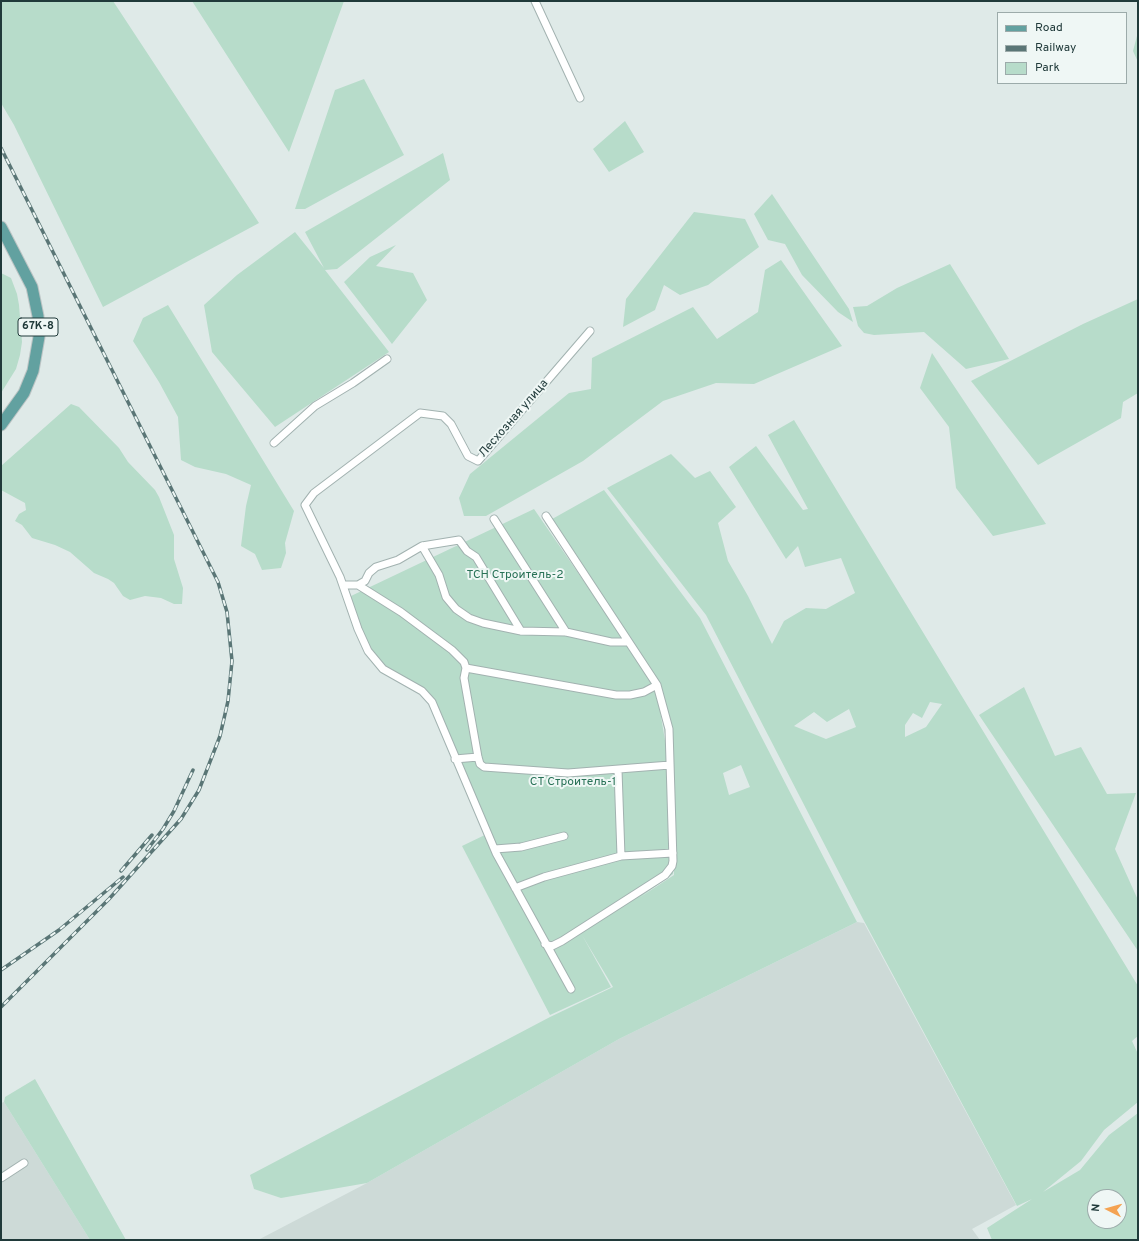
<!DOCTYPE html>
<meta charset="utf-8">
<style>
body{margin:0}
#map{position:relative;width:1139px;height:1241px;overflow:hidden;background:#dfeae8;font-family:Overpass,sans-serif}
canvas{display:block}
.frame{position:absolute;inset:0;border:2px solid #203a3a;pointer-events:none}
.legend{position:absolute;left:997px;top:12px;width:130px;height:72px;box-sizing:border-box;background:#eff7f5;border:1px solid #9cabaa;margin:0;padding:5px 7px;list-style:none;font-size:12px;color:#203a3a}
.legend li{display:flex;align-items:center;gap:8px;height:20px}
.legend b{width:20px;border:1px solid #9cabaa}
.north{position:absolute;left:1087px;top:1189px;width:40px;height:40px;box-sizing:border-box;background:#eff7f5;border:1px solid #9cabaa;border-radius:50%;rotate:276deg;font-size:11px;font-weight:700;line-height:16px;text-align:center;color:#203a3a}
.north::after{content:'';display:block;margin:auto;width:14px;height:18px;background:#f4a352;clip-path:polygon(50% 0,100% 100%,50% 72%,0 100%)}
</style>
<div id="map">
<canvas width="1139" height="1241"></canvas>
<div class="frame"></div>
<ul class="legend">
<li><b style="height:5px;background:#62a1a0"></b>Road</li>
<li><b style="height:5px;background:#5a7676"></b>Railway</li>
<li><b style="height:11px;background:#b7dcca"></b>Park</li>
</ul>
<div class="north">N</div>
</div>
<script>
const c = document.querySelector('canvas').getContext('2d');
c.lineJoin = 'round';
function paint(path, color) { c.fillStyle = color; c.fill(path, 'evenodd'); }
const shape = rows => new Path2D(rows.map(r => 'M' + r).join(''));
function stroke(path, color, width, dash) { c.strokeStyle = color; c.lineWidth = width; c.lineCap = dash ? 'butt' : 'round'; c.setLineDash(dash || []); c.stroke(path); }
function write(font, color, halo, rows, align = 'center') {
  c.font = font + ' Overpass,sans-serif'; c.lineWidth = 4; c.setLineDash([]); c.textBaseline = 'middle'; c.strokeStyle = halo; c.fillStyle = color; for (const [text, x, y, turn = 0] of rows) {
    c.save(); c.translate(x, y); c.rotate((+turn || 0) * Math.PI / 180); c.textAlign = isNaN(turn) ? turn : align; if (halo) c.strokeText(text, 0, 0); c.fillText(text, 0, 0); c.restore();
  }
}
const built = shape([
 [857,922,864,923,1016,1205,972,1229,980,1240,258,1240,367,1183,619,1039],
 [4,1102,90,1240,1,1240,1,1103]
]);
const green = shape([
 [1,1,113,1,259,223,103,307,14,125,1,103],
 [192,1,344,1,289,152],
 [1138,32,1138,62,1133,51],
 [364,79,404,155,305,209,295,209,335,90],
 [625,121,644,152,609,172,593,149],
 [443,153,450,180,337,269,325,270,389,352,275,427,212,352,204,305,237,275,295,232,324,268,305,232],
 [772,194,849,309,853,322,838,312,802,275,785,244,768,240,754,214],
 [694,212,745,219,759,247,708,285,680,295,664,285,655,310,623,327,626,299],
 [396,245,376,266,413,273,427,300,392,344,344,282,370,257],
 [781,260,842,346,754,384,716,383,663,401,583,461,486,516,464,516,459,498,470,474,569,393,591,389,592,358,693,307,717,339,758,312,765,270],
 [950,264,1009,359,966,369,924,332,874,335,864,333,858,326,853,307,867,306,897,288],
 [1,273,11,278,17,294,19,305,22,342,20,355,16,369,1,393],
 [1138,299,1138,393,1123,402,1121,418,1038,465,971,381,1083,324],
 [168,305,294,511,285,543,286,553,281,568,262,570,255,554,241,546,246,506,251,485,226,474,195,467,181,460,178,417,159,382,133,341,143,318],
 [932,353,1046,524,993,536,956,488,949,427,920,388],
 [71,404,79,407,119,448,128,462,155,490,159,497,174,535,174,559,183,588,182,604,174,604,161,598,145,596,130,600,123,596,114,583,108,579,94,573,70,552,55,545,32,538,22,525,15,521,19,514,26,510,25,503,1,490,1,466],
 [794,420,1138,986,1138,1036,1132,1041,1138,1054,1138,1102,1104,1130,1081,1161,1043,1192,1080,1170,1109,1135,1138,1113,1138,1240,992,1240,987,1228,1032,1199,1017,1206,863,919,706,615,607,488,671,454,695,478,710,471,736,507,718,523,728,561,748,596,772,644,784,621,806,608,826,609,855,593,841,558,805,567,798,546,786,559,729,467,756,446,803,510,808,509,768,435],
 [930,702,942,704,926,727,905,737,905,725,913,713,922,718],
 [849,709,856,727,826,739,794,726,814,712,827,722],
 [1095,1197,1119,1197,1119,1221,1095,1221],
 [604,490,700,618,857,922,619,1039,367,1183,281,1198,254,1189,250,1175,550,1017,613,987,582,935,611,987,550,1015,462,846,489,833,457,760,480,758,466,678,467,667,465,662,453,649,424,628,451,651,465,668,463,678,477,756,456,758,433,702,422,689,384,669,369,650,358,628,351,596,534,509,625,641,611,641,567,631,522,630,484,623,470,617,457,608,447,595,445,598,455,610,468,619,483,625,522,632,567,634,611,644,627,643,656,687,669,764,673,874,639,898,674,875,670,765,657,685,626,636,545,523],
 [741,765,750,787,729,795,723,773],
 [1024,687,1055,756,1081,747,1107,794,1136,793,1115,849,1138,900,1138,951,979,715],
 [35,1079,126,1240,90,1240,4,1102,5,1097]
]);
const minor = shape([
 [535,1,580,98],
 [274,443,315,406,353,383,387,359],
 [494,519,566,632],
 [422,546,439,575,446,597,456,609,469,618,483,623,521,631,566,632,611,642,627,642],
 [343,585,358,585,401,612,452,650,464,662,466,668,464,678,478,757,480,764,484,767,568,773,670,765],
 [358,585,365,581,369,573,376,567,398,560,422,546,459,540,467,551,476,557,521,631],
 [466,668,616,695,630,695,644,692,657,685],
 [455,759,478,757],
 [618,770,621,856],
 [495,849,521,847,564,836],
 [515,888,544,877,621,856,673,853],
 [545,944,552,946,562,941,665,875,672,866,673,861,669,729,657,685,546,516],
 [571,989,496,853,432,702,422,691,383,669,368,651,358,629,340,577,305,505,314,493,420,413,443,416,451,424,468,456,478,461,590,331],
 [1,1178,24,1163]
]);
const primary = shape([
 [1,227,32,287,38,316,39,337,33,371,24,393,1,425]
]);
const rail = shape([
 [1,148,218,582,227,612,232,661,228,701,220,736,199,790,181,819,109,899,1,1007],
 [147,850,163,829,174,811,193,770],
 [121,871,152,835],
 [1,970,59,930,123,877]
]);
const shields = [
 [38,327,40]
];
const shieldNames = [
 ["67К-8",38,327]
];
const streetNames = [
 ["Лесхозная улица",514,419,-49]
];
const parkNames = [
 ["ТСН Строитель-2",515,576],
 ["СТ Строитель-1",573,783]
];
paint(built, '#cddad7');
paint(green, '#b7dcca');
stroke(minor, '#a2b2b0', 9);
stroke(primary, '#bcc4c4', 13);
stroke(minor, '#fff', 7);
stroke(primary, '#62a1a0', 11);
stroke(rail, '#5a7676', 3.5);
stroke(rail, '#eff7f5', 2, [6]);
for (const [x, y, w] of shields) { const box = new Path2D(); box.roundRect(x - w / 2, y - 9, w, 18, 3); c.fillStyle = '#eff7f5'; c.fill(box); stroke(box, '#203a3a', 1); }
write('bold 11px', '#203a3a', null, shieldNames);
write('12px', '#203a3a', '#eff7f5', streetNames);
write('12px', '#297257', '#eff7f5', parkNames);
</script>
